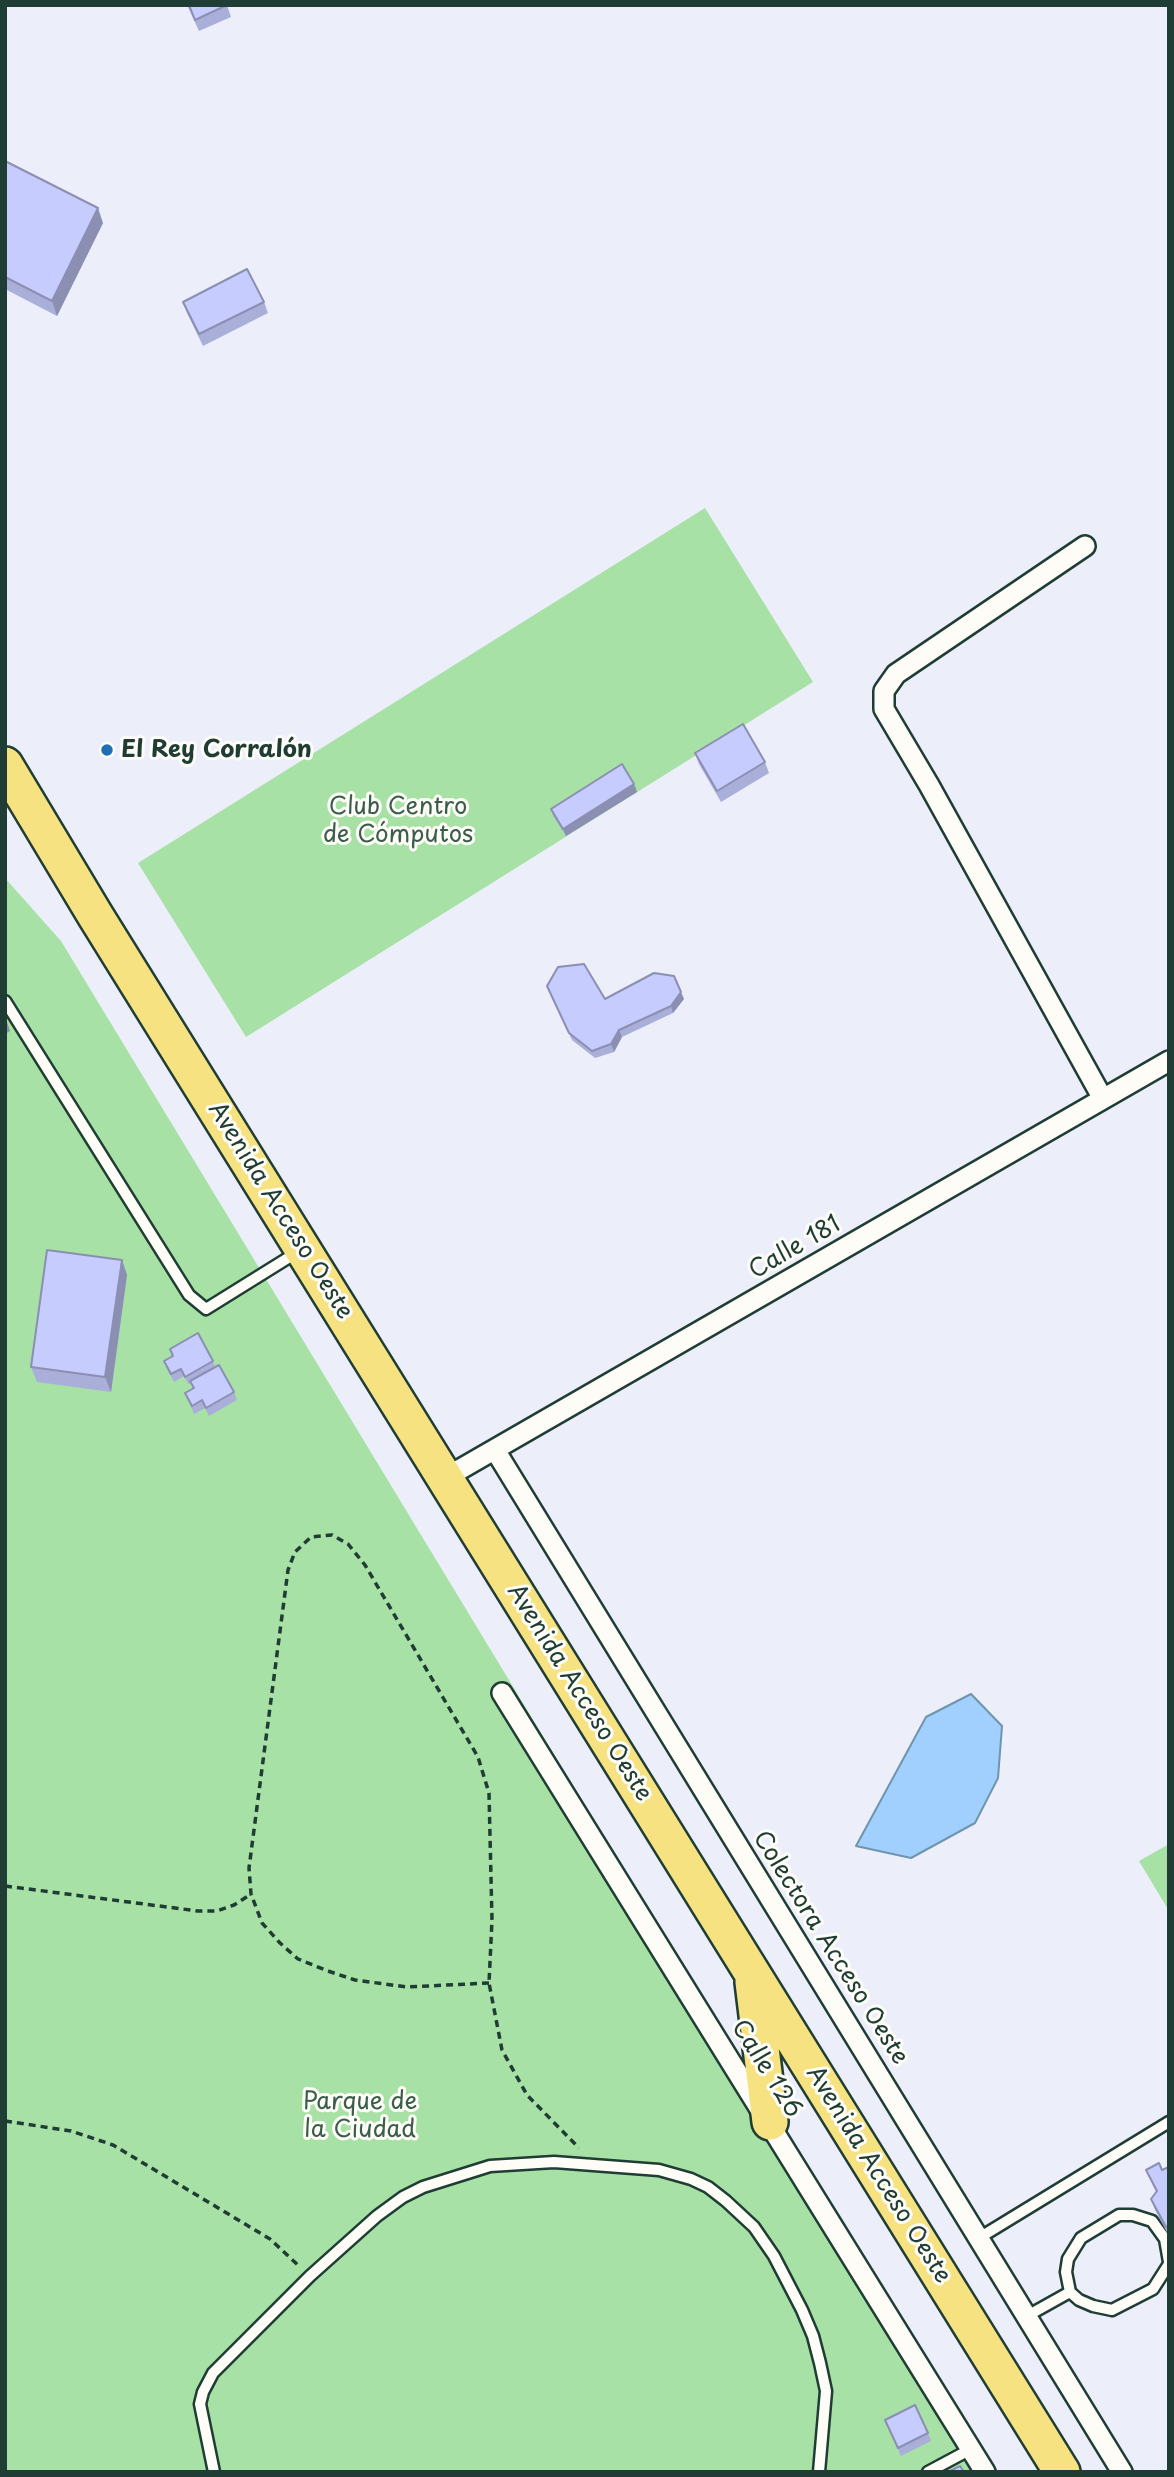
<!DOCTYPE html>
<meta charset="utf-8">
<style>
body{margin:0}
#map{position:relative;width:1174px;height:2477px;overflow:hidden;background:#eceef9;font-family:"Playpen Sans",sans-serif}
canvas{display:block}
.frame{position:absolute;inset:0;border:7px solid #1f3d34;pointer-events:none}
</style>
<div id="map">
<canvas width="1174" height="2477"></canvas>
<div class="frame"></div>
</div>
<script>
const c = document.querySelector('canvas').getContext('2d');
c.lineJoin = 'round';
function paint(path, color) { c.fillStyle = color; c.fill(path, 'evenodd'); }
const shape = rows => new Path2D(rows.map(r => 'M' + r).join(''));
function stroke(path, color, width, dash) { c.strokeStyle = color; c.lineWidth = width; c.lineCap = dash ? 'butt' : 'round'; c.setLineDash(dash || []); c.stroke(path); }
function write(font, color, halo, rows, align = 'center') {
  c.font = font + ' "Playpen Sans",sans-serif'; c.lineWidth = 6; c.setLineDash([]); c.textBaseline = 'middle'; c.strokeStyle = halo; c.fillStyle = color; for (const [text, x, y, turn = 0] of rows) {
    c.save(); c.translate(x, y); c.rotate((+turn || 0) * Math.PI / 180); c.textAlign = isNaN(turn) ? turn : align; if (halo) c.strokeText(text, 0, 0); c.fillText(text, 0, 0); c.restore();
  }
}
const green = shape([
 [705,508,813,682,246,1037,138,863],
 [5,878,61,941,989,2472,5,2472],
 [1169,1844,1169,1911,1139,1861]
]);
const water = shape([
 [971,1694,1002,1726,998,1778,975,1823,911,1858,856,1846,926,1717,971,1694]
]);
const path = shape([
 [5,1886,198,1911,217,1911,234,1905,251,1894],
 [489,1983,407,1987,355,1980,328,1971,298,1959,280,1943,262,1923,251,1894,249,1868,288,1570,295,1552,311,1537,332,1535,348,1544,365,1565,478,1757,489,1793,492,1920,489,1983,502,2050,527,2095,579,2148],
 [5,2121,71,2131,113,2145,270,2239,299,2266]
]);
const lane = shape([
 [5,1001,189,1295,206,1309,296,1253],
 [979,2238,1169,2122],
 [1169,2262,1165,2239,1152,2221,1133,2215,1119,2215,1081,2238,1068,2259,1066,2272,1070,2292,1079,2300,1093,2306,1112,2310,1153,2289,1169,2264],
 [1027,2316,1070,2292],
 [214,2472,200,2404,203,2392,213,2373,310,2276,377,2216,403,2197,423,2187,490,2166,554,2162,659,2170,691,2179,708,2187,726,2201,754,2227,774,2256,802,2310,813,2336,820,2363,826,2391,819,2472],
 [928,2472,971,2449]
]);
const street = shape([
 [1085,546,896,674,884,691,884,709,929,785,1103,1099],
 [495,1450,1122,2472],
 [445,1478,1169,1061],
 [502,1693,985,2472]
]);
const highway = shape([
 [5,765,95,915,1062,2472],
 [753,1982,770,2122]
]);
const wall = shape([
 [187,5,227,5,231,17,199,31],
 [5,161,103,223,57,316,5,289],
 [183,302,264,302,268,313,203,346,187,313],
 [695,753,765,762,769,773,721,802,699,764],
 [634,784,637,792,566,836,553,816,551,809],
 [547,986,605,999,684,999,673,1013,622,1037,614,1052,595,1058,572,1040],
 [122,1260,127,1275,111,1392,37,1382,31,1367],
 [170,1349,213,1361,215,1367,234,1392,237,1400,209,1416,205,1408,194,1414,185,1393,193,1388,191,1383,188,1384,184,1376,174,1382,167,1369,164,1361,172,1357],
 [1169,2167,1169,2236,1155,2210,1151,2199,1156,2192,1146,2170,1162,2170],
 [885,2420,928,2433,931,2441,901,2456]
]);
const shadedWall = shape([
 [98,208,103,223,57,316,52,301],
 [634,784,637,792,566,836,563,829],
 [681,992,684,999,673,1013,671,1006],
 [6,1019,10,1031,5,1034],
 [619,1030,622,1037,614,1052,611,1044],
 [122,1260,127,1275,111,1392,105,1377]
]);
const building = shape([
 [189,5,227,5,195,20,189,5],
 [5,161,98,208,52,301,5,277,5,161],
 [247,269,264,302,199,334,183,302,247,269],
 [743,724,765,762,717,791,695,753,743,724],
 [622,764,634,784,563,829,551,809,622,764],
 [584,964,605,999,654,973,674,976,681,992,671,1006,619,1030,611,1044,592,1051,569,1033,547,986,558,967,584,964],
 [47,1250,122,1260,105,1377,31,1367,47,1250],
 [198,1333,213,1361,185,1377,181,1369,171,1374,164,1361,173,1356,170,1349,198,1333],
 [219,1365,234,1392,206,1408,202,1400,192,1406,185,1393,194,1388,190,1381,219,1365],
 [1159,2163,1162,2170,1169,2167,1169,2225,1166,2227,1151,2199,1157,2191,1146,2170,1159,2163],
 [915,2405,928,2433,898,2448,885,2420,915,2405],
 [960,2466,964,2472,948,2472,960,2466]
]);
const markers = [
 [107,750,7,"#1f6fb2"]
];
const poiNames = [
 ["El Rey Corralón",121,750]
];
const parkNames = [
 ["Club Centro",398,807],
 ["de Cómputos",398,835],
 ["Parque de",360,2102],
 ["la Ciudad",360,2130]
];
const streetNames = [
 ["Avenida Acceso Oeste",280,1211,58],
 ["Calle 181",795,1248,-30],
 ["Avenida Acceso Oeste",579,1693,58],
 ["Colectora Acceso Oeste",830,1948,58],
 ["Calle 126",766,2069,58],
 ["Avenida Acceso Oeste",878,2175,58]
];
paint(green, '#a8e1a6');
paint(water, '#a2d0fe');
stroke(water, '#6e95ad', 2);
stroke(lane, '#1f3d34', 15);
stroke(street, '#1f3d34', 24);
stroke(highway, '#1f3d34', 40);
stroke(path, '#1f3d34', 3.5, [7, 5]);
stroke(lane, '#fdfcf7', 10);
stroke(street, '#fdfcf7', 19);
stroke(highway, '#f6e281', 35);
paint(wall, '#aaafda');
paint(shadedWall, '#8b8fb2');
paint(building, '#c6ccfe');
stroke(building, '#8b8fb2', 2);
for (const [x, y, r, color] of markers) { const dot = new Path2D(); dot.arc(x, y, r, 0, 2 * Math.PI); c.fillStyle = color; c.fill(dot); stroke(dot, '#fdfcf7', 2.5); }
write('bold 24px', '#1f3d34', '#fdfcf7', poiNames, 'left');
write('24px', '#3a5e4b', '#fdfcf7', parkNames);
write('24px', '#1f3d34', '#fdfcf7', streetNames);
</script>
